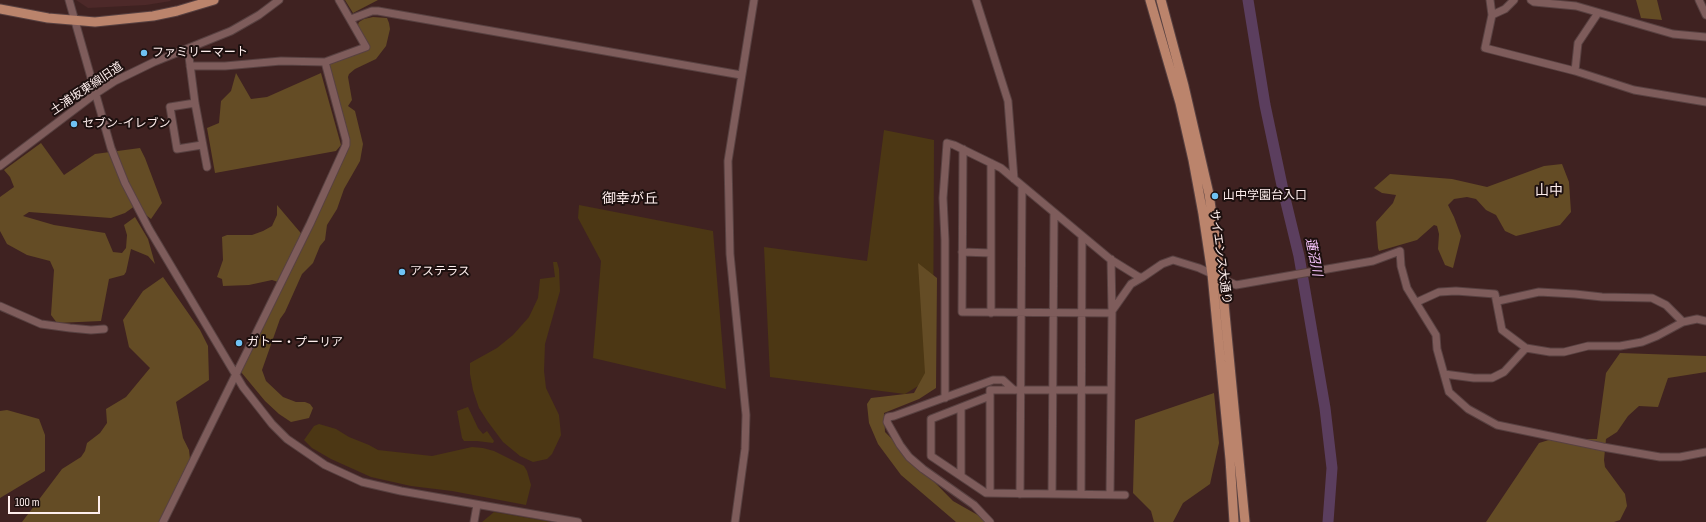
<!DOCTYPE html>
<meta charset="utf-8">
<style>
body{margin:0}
#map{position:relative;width:1706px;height:522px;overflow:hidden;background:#3f2221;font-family:"Sofia Sans Condensed",sans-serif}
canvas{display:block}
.scale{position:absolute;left:8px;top:496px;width:92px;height:18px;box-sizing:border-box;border:2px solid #feeeed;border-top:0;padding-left:5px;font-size:12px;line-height:14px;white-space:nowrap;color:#feeeed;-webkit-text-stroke:3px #1d100f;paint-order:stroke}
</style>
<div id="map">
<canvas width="1706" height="522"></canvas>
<div class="scale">100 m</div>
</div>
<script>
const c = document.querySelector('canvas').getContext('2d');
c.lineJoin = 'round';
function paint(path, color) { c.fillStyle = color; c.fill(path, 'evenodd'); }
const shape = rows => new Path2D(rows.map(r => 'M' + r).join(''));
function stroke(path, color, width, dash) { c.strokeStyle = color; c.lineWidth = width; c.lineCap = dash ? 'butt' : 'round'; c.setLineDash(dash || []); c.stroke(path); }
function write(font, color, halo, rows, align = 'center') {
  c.font = font + ' "Sofia Sans Condensed","Noto Sans JP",sans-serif'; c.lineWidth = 4; c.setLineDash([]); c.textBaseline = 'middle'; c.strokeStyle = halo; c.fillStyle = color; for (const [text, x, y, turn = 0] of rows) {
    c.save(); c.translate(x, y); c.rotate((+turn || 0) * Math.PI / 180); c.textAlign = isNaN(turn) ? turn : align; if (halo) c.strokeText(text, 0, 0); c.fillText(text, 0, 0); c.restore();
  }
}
const built = shape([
 [76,0,170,0,171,1,146,5,88,8]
]);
const green = shape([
 [884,130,934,140,933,377,905,394,770,377,764,247,867,261],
 [579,205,713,231,726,389,593,358,601,261,578,218],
 [553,262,557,262,559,269,560,291,545,344,544,371,546,388,559,415,561,435,552,454,547,459,533,462,520,456,503,442,488,422,479,408,473,390,470,374,470,363,497,348,513,335,529,317,538,298,540,279,555,277],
 [468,407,478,428,483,434,487,431,494,441,493,443,477,441,464,441,462,438,457,411],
 [319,424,336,429,349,437,369,445,378,450,432,456,472,447,483,448,494,451,524,466,527,471,531,485,526,505,452,491,411,486,371,477,331,459,312,448,304,440,314,426],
 [494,512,551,522,482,522]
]);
const forest = shape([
 [345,0,378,0,353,13],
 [1636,0,1657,0,1662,20,1641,18],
 [373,17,387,18,389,23,390,29,386,46,376,59,355,69,349,74,348,77,352,100,348,106,355,111,363,144,360,161,344,189,337,209,327,225,325,240,320,246,313,263,302,274,285,312,280,319,262,370,266,381,283,397,296,402,305,402,310,404,313,408,309,418,291,422,279,414,265,401,241,372,241,366,251,352,256,342,258,332,278,282,272,280,249,285,223,286,222,279,217,277,223,260,222,237,227,235,252,235,263,231,272,226,277,215,277,205,305,238,347,146,328,66,329,63,369,48,357,27,359,22,364,19],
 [236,73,251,99,267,97,321,73,341,145,336,151,215,173,207,128,219,123,221,101,231,91],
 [41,143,64,175,95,154,140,148,145,158,162,203,151,219,146,215,139,203,125,213,111,218,29,212,23,216,54,225,105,233,113,252,122,253,126,248,127,235,124,225,135,217,148,239,155,264,148,256,131,249,126,272,124,275,109,279,101,321,57,323,51,315,54,270,50,261,27,255,7,244,0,231,0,197,14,187,10,177,4,170],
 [1562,164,1569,182,1571,212,1560,225,1516,236,1505,231,1496,215,1486,210,1476,199,1467,197,1454,199,1448,205,1454,217,1461,236,1453,268,1445,265,1438,249,1439,234,1437,226,1434,225,1417,240,1379,251,1378,248,1376,222,1393,203,1396,195,1382,193,1374,188,1390,174,1452,179,1487,187,1544,166],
 [918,263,937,278,936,388,919,399,884,413,885,432,953,501,990,522,956,522,901,475,878,444,869,423,867,404,871,398,914,393,925,373],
 [163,277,200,330,208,346,209,380,176,402,183,438,189,450,190,459,159,522,22,522,62,469,81,457,85,451,87,443,100,433,107,423,106,409,126,397,150,368,129,347,123,320,143,291],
 [1620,353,1706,356,1706,372,1668,378,1658,407,1639,406,1628,416,1617,432,1606,439,1604,460,1605,467,1625,494,1627,506,1620,520,1614,522,1486,522,1539,443,1552,439,1597,439,1606,373],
 [1214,393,1219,443,1210,484,1183,503,1173,522,1154,522,1151,511,1133,493,1135,420],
 [7,410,39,419,45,435,45,471,0,498,0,411]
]);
const river = shape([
 [1248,0,1265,105,1283,190,1299,256,1325,408,1332,468,1328,522]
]);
const minor = shape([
 [69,0,111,148,125,183,149,229,243,387,272,424,287,439,325,465,362,482,401,491,578,522],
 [976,0,1008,101,1014,179],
 [1490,0,1492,15,1485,48,1575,71,1634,90,1706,102],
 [1531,0,1534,2,1576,6,1673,34,1706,37],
 [1699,0,1706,15],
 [1492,15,1505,9,1514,0],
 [351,19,372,11,378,11,741,75],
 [188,49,195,103,207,167],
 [190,66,225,66,281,61,325,62,366,47,339,0],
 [1575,71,1578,43,1598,13],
 [195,103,170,107,177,149,202,145],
 [963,149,962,312,1112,313],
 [0,166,95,94,115,81,154,62,231,31,259,15,279,0],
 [962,252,991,253],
 [1111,259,1112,311],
 [1498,301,1539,292,1575,294,1602,297,1652,298,1666,305,1683,322],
 [1417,302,1439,292,1456,291,1495,294,1502,330,1526,348],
 [0,306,41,324,70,328,91,330,104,329],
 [991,313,991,163],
 [1444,374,1474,378,1492,378,1504,372,1526,348,1550,352,1564,352,1588,346,1620,346,1642,342,1657,336,1683,322,1697,319,1706,321],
 [990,396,931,419,931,456,986,493,1125,495],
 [945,398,945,240,943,198,947,143,954,145,1001,168,1110,259,1139,277,1143,277,1162,264,1173,260,1199,268,1236,285,1373,261,1400,251,1401,266,1407,288,1436,335,1437,349,1449,392,1468,409,1497,425,1603,447,1660,457,1680,457,1706,452],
 [961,408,961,476],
 [990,493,990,390,1111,390],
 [1020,494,1022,186],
 [1052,494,1054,213],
 [1081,494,1082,236],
 [1110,494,1112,311,1131,284,1143,277],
 [163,522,310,224,346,145,346,140,325,62],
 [474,522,477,505],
 [735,522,745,449,746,415,730,254,728,161,754,0],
 [990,522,974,505,923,469,909,457,900,445,887,422,888,417,894,416,993,380,1003,380,1014,390]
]);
const major = shape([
 [1150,0,1180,103,1193,160,1203,214,1212,274,1230,459,1234,522],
 [1161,0,1184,86,1209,194,1223,293,1245,522],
 [0,9,48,18,95,22,153,16,177,11,214,0]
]);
const markers = [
 [144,53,4,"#6fc2f4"],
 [74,124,4,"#6fc2f4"],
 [1215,196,4,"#6fc2f4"],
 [402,272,4,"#6fc2f4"],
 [239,343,4,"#6fc2f4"]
];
const poiNames = [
 ["ファミリーマート",152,53],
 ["セブン-イレブン",82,124],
 ["山中学園台入口",1223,196],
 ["アステラス",410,272],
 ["ガトー・プーリア",247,343]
];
const streetNames = [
 ["土浦坂東線旧道",87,89,-34],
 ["サイエンス大通り",1220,257,82]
];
const waterNames = [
 ["蓮沼川",1313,257,79]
];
const quarterNames = [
 ["山中",1549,191],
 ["御幸が丘",630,199]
];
paint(built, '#4d2929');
paint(green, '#4c3714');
paint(forest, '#644c25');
stroke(river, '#5b3e5e', 11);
stroke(minor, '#584141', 9);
stroke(major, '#584141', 11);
stroke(minor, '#7e5c5b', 7);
stroke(major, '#bb846c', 9);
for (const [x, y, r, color] of markers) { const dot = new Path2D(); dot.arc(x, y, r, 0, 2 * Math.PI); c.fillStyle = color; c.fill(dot); stroke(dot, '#1d100f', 1.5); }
write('12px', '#feeeed', '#1d100f', poiNames, 'left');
write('12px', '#feeeed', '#1d100f', streetNames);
write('italic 13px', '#f6c3fb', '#1d100f', waterNames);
write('14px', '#feeeed', '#1d100f', quarterNames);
</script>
